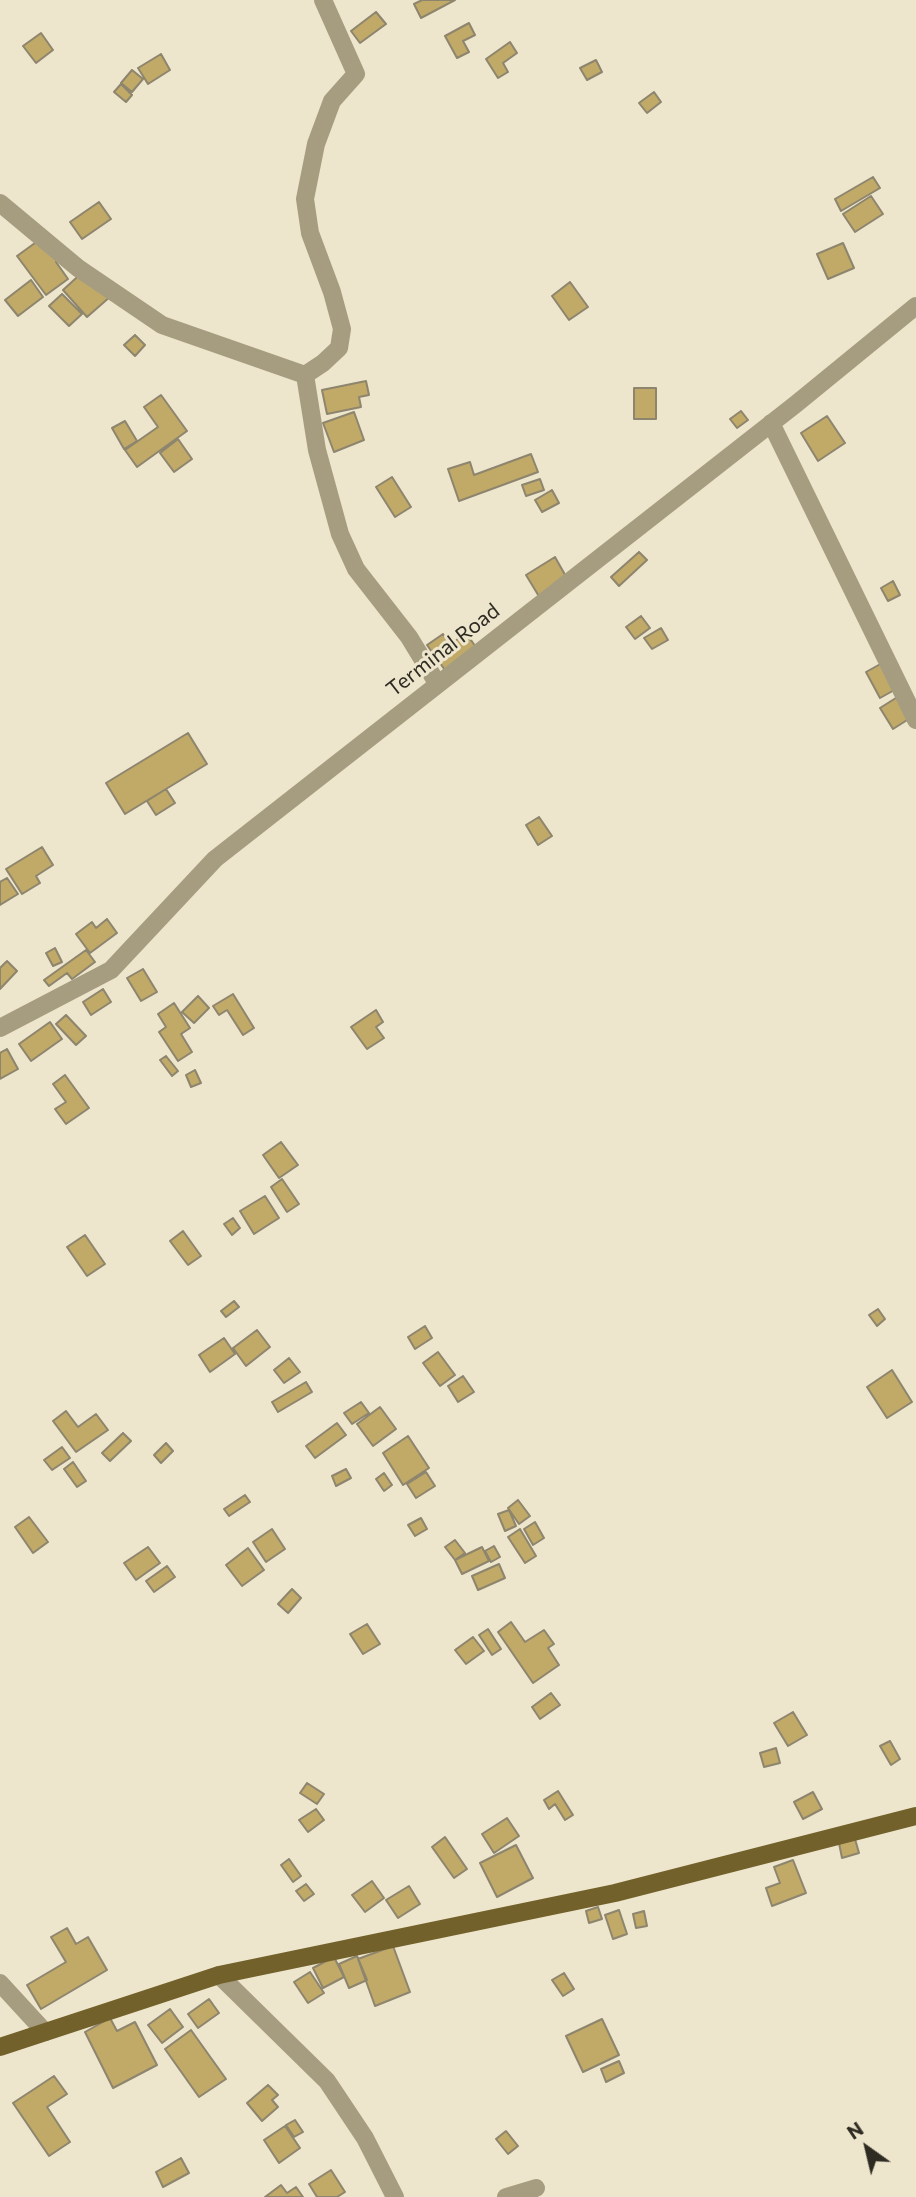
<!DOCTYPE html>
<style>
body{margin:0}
#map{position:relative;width:916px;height:2197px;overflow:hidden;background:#ede5cc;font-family:Commissioner,sans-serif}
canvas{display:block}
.north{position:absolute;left:832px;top:2113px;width:70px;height:70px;-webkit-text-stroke:5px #ede5cc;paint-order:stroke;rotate:326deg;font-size:19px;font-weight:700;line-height:28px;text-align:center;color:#2e2b22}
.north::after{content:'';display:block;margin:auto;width:24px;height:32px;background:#2e2b22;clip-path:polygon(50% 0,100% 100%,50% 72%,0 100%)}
</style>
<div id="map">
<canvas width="916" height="2197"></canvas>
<div class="north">N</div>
</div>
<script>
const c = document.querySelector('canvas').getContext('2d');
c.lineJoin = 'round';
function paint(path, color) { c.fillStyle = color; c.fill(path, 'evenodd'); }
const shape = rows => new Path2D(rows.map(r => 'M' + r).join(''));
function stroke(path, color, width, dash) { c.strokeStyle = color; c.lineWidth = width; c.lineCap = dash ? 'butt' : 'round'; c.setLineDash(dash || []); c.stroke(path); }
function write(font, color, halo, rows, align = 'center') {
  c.font = font + ' Commissioner,sans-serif'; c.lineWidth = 6; c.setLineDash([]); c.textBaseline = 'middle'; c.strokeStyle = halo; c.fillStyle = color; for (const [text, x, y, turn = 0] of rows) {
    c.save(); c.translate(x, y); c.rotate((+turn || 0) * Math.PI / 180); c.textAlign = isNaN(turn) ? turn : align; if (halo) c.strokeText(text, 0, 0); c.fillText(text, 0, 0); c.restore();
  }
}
const building = shape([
 [422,0,455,0,421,18,414,4,422,0],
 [376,12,386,24,360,43,351,31,376,12],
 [469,23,475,35,463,41,469,52,457,58,445,36,469,23],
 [41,33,53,50,36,63,23,46,41,33],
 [510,42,517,53,503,63,508,72,498,78,486,59,510,42],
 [161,54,170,70,148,84,138,68,161,54],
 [596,60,602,72,587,80,580,68,596,60],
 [132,70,143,79,132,92,121,83,132,70],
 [121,84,132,95,126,102,114,92,121,84],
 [654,92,661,102,647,113,639,103,654,92],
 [873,177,880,188,841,211,835,199,873,177],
 [871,196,883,214,855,232,843,214,871,196],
 [99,202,111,219,82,239,70,222,99,202],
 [46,235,62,257,56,262,68,279,46,295,17,256,46,235],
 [843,243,854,268,828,279,817,254,843,243],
 [86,269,111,296,87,317,63,290,86,269],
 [31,280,43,297,18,316,5,300,31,280],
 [570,282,588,307,569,320,552,296,570,282],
 [62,294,82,314,69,326,49,306,62,294],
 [135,335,145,345,135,356,124,345,135,335],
 [366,381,369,395,359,397,361,407,327,414,322,390,366,381],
 [634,388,656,388,656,419,634,419,634,388],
 [161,395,187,431,137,467,125,450,158,427,144,407,161,395],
 [741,411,748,420,737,428,730,419,741,411],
 [354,412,364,440,334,452,323,423,354,412],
 [827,416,845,443,818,461,801,433,827,416],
 [125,421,137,441,124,449,112,428,125,421],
 [178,439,192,459,174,472,160,453,178,439],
 [531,454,538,472,459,501,448,469,470,462,474,475,531,454],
 [392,477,411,507,395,517,376,487,392,477],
 [540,479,544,490,526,496,522,485,540,479],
 [552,490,559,503,542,512,535,500,552,490],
 [639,552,647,560,619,586,611,577,639,552],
 [555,557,568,580,540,598,526,575,555,557],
 [893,581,900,595,888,601,881,588,893,581],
 [641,616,650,628,635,639,626,627,641,616],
 [661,628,668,640,652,649,644,638,661,628],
 [466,633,478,650,447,673,435,656,466,633],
 [443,634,449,643,434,655,427,645,443,634],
 [884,662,898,688,880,698,866,672,884,662],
 [899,696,912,717,893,729,880,708,899,696],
 [188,733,207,764,125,814,106,783,188,733],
 [166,789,175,803,156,815,147,801,166,789],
 [539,817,552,836,538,845,526,825,539,817],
 [42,847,53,865,36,876,40,883,22,894,6,869,42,847],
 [7,878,18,894,0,905,0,882,7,878],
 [107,919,117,933,90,953,76,934,92,922,96,928,107,919],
 [55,948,62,962,53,966,46,953,55,948],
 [86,950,95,962,72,979,67,973,49,986,44,980,86,950],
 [7,961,17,971,0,989,0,968,7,961],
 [143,969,157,992,141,1001,127,978,143,969],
 [103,989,111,1002,91,1015,83,1002,103,989],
 [233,994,254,1028,243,1035,227,1010,219,1015,213,1006,233,994],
 [198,996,209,1008,194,1023,182,1012,198,996],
 [174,1003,190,1028,181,1034,192,1052,178,1061,159,1032,166,1027,158,1014,174,1003],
 [376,1010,383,1022,376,1027,384,1038,367,1049,351,1027,376,1010],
 [66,1015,86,1036,76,1045,56,1024,66,1015],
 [50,1022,62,1039,31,1061,19,1044,50,1022],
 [7,1049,18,1069,0,1079,0,1053,7,1049],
 [166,1056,178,1071,172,1076,160,1060,166,1056],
 [195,1070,201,1083,191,1087,186,1075,195,1070],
 [65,1075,89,1108,66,1124,55,1109,66,1102,53,1084,65,1075],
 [281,1142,298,1165,279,1178,263,1155,281,1142],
 [282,1179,299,1204,287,1212,271,1187,282,1179],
 [265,1196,279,1218,254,1234,240,1211,265,1196],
 [233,1218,240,1228,232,1235,224,1224,233,1218],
 [183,1231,201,1256,188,1265,170,1241,183,1231],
 [85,1235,105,1264,87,1276,67,1247,85,1235],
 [234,1301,239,1307,226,1317,221,1311,234,1301],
 [878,1309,885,1319,877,1326,869,1315,878,1309],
 [425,1326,432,1338,415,1349,408,1337,425,1326],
 [257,1330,270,1347,246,1366,233,1348,257,1330],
 [224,1338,235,1354,210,1372,199,1355,224,1338],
 [438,1352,455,1375,440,1386,423,1363,438,1352],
 [289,1358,300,1372,284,1383,274,1370,289,1358],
 [892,1370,912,1402,887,1418,867,1387,892,1370],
 [463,1376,474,1392,458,1402,448,1386,463,1376],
 [306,1382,312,1392,278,1412,272,1402,306,1382],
 [361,1402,369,1413,352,1424,344,1413,361,1402],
 [380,1407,396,1429,373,1446,357,1424,380,1407],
 [66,1411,78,1427,96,1414,108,1430,76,1452,53,1421,66,1411],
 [337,1423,346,1435,315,1458,306,1446,337,1423],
 [123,1433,131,1441,110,1461,102,1453,123,1433],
 [408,1436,429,1468,403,1485,383,1453,408,1436],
 [166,1443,173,1451,161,1463,154,1455,166,1443],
 [62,1447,70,1458,52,1470,44,1460,62,1447],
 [73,1462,86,1481,77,1487,64,1469,73,1462],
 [346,1469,351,1478,336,1486,332,1476,346,1469],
 [426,1472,435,1486,416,1498,407,1484,426,1472],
 [384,1473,392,1485,384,1491,376,1479,384,1473],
 [245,1495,250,1502,229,1516,224,1509,245,1495],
 [518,1500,530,1516,519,1524,508,1508,518,1500],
 [509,1510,516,1526,505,1531,498,1514,509,1510],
 [29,1517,48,1542,33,1553,15,1527,29,1517],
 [421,1518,427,1529,415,1536,408,1525,421,1518],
 [535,1522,544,1538,533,1545,524,1529,535,1522],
 [272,1529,285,1549,266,1562,253,1542,272,1529],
 [520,1529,536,1556,525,1563,508,1537,520,1529],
 [455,1540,465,1553,455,1560,445,1547,455,1540],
 [494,1546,500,1557,491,1562,485,1551,494,1546],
 [148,1547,160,1563,136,1580,124,1563,148,1547],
 [482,1547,489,1561,462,1574,455,1560,482,1547],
 [248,1548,264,1570,242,1586,226,1565,248,1548],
 [499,1564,505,1578,478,1590,472,1576,499,1564],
 [167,1566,175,1577,154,1592,146,1581,167,1566],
 [292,1589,301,1598,288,1613,278,1604,292,1589],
 [511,1622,525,1642,544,1630,554,1644,548,1648,559,1665,533,1683,498,1632,511,1622],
 [367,1624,380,1644,363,1654,350,1634,367,1624],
 [488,1629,501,1649,492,1655,479,1635,488,1629],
 [473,1637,484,1651,466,1664,455,1650,473,1637],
 [551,1693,560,1705,540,1719,532,1707,551,1693],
 [793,1712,807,1735,788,1746,774,1723,793,1712],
 [890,1741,900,1759,891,1765,880,1746,890,1741],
 [776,1748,780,1763,764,1767,760,1753,776,1748],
 [307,1783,324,1794,317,1804,300,1793,307,1783],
 [558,1791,573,1815,565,1820,555,1804,549,1809,544,1800,558,1791],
 [813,1792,822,1809,803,1819,794,1802,813,1792],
 [316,1809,324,1820,308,1832,299,1820,316,1809],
 [507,1818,519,1836,494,1853,482,1834,507,1818],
 [445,1837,467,1869,454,1878,432,1847,445,1837],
 [855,1839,859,1853,842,1858,839,1843,855,1839],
 [516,1845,533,1878,497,1897,480,1863,516,1845],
 [289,1859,301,1876,293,1882,281,1865,289,1859],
 [793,1860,806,1893,772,1906,766,1888,780,1883,774,1867,793,1860],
 [372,1881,384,1898,365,1912,352,1895,372,1881],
 [306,1884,314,1894,304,1901,296,1891,306,1884],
 [409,1886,420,1904,398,1918,386,1900,409,1886],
 [598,1907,602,1919,589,1923,586,1911,598,1907],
 [619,1910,627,1934,613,1939,605,1915,619,1910],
 [644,1911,647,1926,636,1928,633,1914,644,1911],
 [67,1928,76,1944,88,1937,107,1970,41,2009,27,1985,66,1962,51,1937,67,1928],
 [393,1946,410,1992,375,2006,358,1959,393,1946],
 [357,1956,367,1980,349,1988,339,1964,357,1956],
 [334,1957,344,1977,323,1988,313,1968,334,1957],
 [310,1972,324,1993,308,2003,294,1982,310,1972],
 [564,1973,574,1989,563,1996,552,1980,564,1973],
 [209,1999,219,2013,198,2028,188,2014,209,1999],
 [170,2009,183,2027,162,2043,148,2025,170,2009],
 [110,2018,117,2031,135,2022,157,2065,113,2088,85,2032,110,2018],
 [602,2019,619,2055,583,2072,566,2036,602,2019],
 [191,2030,226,2079,199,2097,165,2049,191,2030],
 [619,2061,624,2073,606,2082,601,2069,619,2061],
 [54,2076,67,2094,47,2107,70,2142,49,2156,13,2103,54,2076],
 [268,2085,278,2095,272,2100,278,2107,262,2121,247,2103,268,2085],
 [295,2120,303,2132,294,2137,286,2125,295,2120],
 [285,2126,300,2148,279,2163,264,2140,285,2126],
 [506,2131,518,2146,508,2154,496,2139,506,2131],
 [181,2158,189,2173,163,2187,156,2172,181,2158],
 [331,2170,345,2192,337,2197,317,2197,309,2184,331,2170],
 [281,2185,287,2193,296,2187,303,2197,265,2197,281,2185]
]);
const minor = shape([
 [323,0,356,74,332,101,316,144,305,199,310,233,332,292,342,329,339,348,323,363,305,375,317,450,340,534,356,569,409,637,437,683],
 [0,203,78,268,162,325,305,375],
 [771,423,916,720],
 [0,1028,111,970,215,859,796,404,916,306],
 [219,1975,327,2081,365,2138,395,2197],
 [0,1983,45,2032],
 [506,2197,536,2188]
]);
const major = shape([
 [0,2047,219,1975,615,1893,916,1816]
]);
const streetNames = [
 ["Terminal Road",443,650,-38]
];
paint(building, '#c1aa67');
stroke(building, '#8d856e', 2);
stroke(minor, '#a69d81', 18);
stroke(major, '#72612a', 18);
write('21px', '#2e2b22', '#ede5cc', streetNames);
</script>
